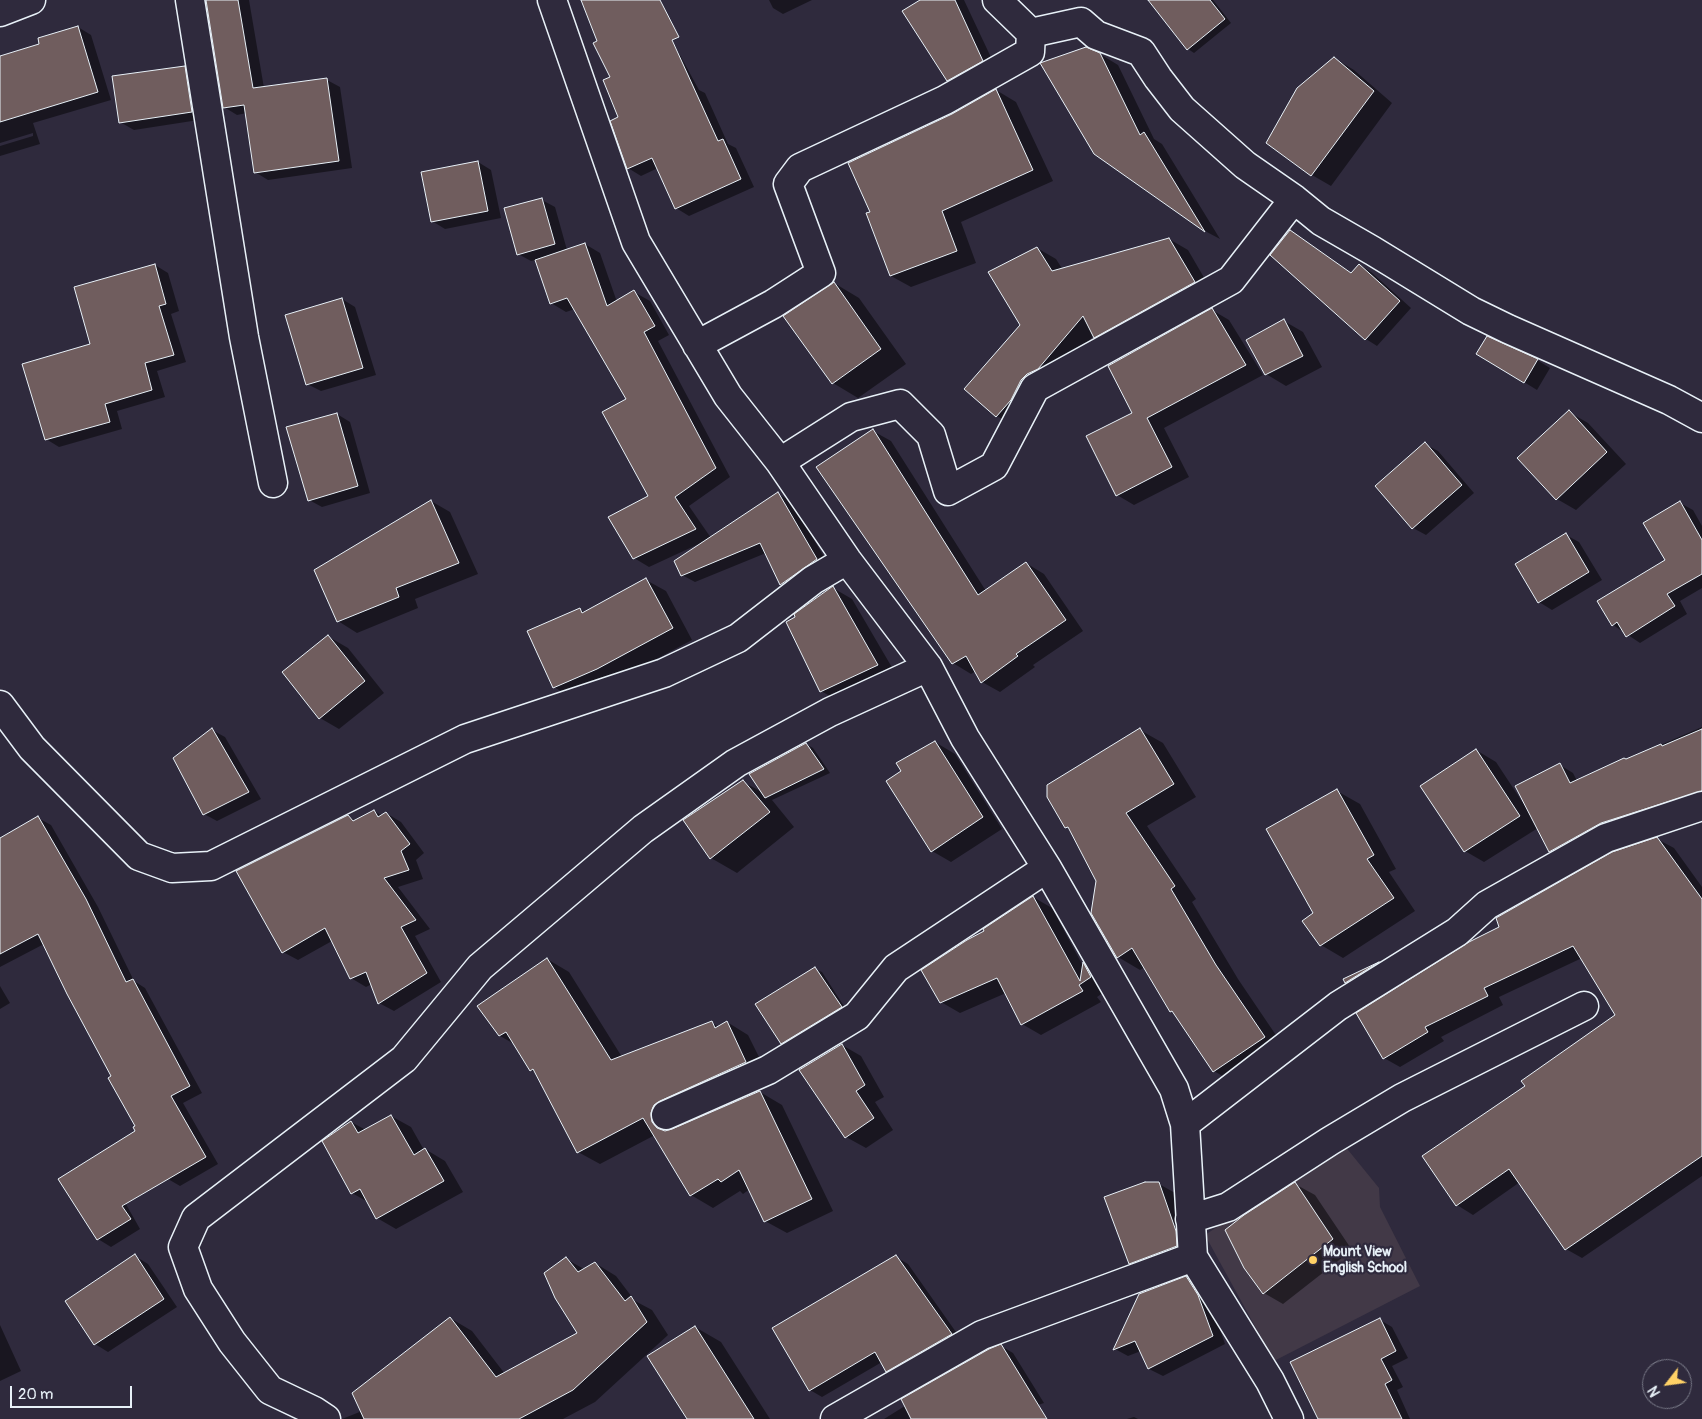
<!DOCTYPE html>
<style>
body{margin:0}
#map{position:relative;width:1702px;height:1419px;overflow:hidden;background:#2f2a3d;font-family:Pangolin,sans-serif}
canvas{display:block}
.north{position:absolute;left:1642px;top:1359px;width:50px;height:50px;box-sizing:border-box;background:#2f2a3d;border:1px solid #797a88;border-radius:50%;rotate:240deg;font-size:14px;font-weight:700;line-height:20px;text-align:center;color:#e8f1f8}
.north::after{content:'';display:block;margin:auto;width:18px;height:22px;background:#ffd166;clip-path:polygon(50% 0,100% 100%,50% 72%,0 100%)}
.scale{position:absolute;left:10px;top:1386px;width:122px;height:22px;box-sizing:border-box;border:2px solid #e8f1f8;border-top:0;padding-left:6px;font-size:15px;line-height:18px;white-space:nowrap;color:#e8f1f8;-webkit-text-stroke:4px #2f2a3d;paint-order:stroke}
</style>
<div id="map">
<canvas width="1702" height="1419"></canvas>
<div class="north">N</div>
<div class="scale">20 m</div>
</div>
<script>
const c = document.querySelector('canvas').getContext('2d');
c.lineJoin = 'round';
function paint(path, color) { c.fillStyle = color; c.fill(path, 'evenodd'); }
const shape = rows => new Path2D(rows.map(r => 'M' + r).join(''));
function stroke(path, color, width, dash) { c.strokeStyle = color; c.lineWidth = width; c.lineCap = dash ? 'butt' : 'round'; c.setLineDash(dash || []); c.stroke(path); }
function write(font, color, halo, rows, align = 'center') {
  c.font = font + ' Pangolin,sans-serif'; c.lineWidth = 4.5; c.setLineDash([]); c.textBaseline = 'middle'; c.strokeStyle = halo; c.fillStyle = color; for (const [text, x, y, turn = 0] of rows) {
    c.save(); c.translate(x, y); c.rotate((+turn || 0) * Math.PI / 180); c.textAlign = isNaN(turn) ? turn : align; if (halo) c.strokeText(text, 0, 0); c.fillText(text, 0, 0); c.restore();
  }
}
const built = shape([
 [1344,1145,1379,1188,1380,1207,1420,1286,1274,1361,1205,1235,1292,1177]
]);
const shadow = shape([
 [207,0,249,0,264,88,327,80,340,87,352,168,268,180,255,172,247,113,237,115,224,107],
 [582,0,650,0,699,90,705,93,728,144,736,148,754,187,689,216,676,208,658,168,641,176,628,168,612,77],
 [769,0,812,0,783,14,773,8],
 [922,0,964,0,996,68,961,88,948,80],
 [1167,0,1213,0,1231,23,1194,53,1188,49],
 [78,27,91,35,111,100,33,123,40,144,0,156,0,146,33,136,33,133,0,143,0,58,41,45],
 [1100,54,1118,65,1154,139,1162,144,1220,239,1205,231,1095,153],
 [1334,58,1354,70,1392,103,1331,186,1312,175],
 [184,67,198,75,205,119,134,130,120,122],
 [996,90,1016,102,1053,181,961,222,976,263,911,287,891,276,871,212,952,115],
 [478,162,491,170,501,218,445,229,432,221,423,173],
 [542,200,555,207,567,250,585,244,600,253,617,302,634,292,650,301,669,335,658,341,730,477,689,506,711,538,778,494,791,501,830,567,794,592,781,585,766,553,695,582,682,575,704,543,703,542,649,567,634,558,650,497,627,400,575,309,566,312,551,303,536,260,531,261,518,254],
 [1290,231,1352,274,1360,265,1371,272,1411,308,1377,346,1366,339],
 [1169,239,1188,250,1213,293,1114,348,1094,335,1016,427,997,416,966,389,1021,325,1037,248,1056,259,1063,270],
 [155,265,168,273,179,311,171,314,186,362,157,371,165,397,117,411,122,429,59,447,46,439,91,345],
 [834,283,859,298,906,364,858,398,833,383],
 [342,299,355,307,376,375,321,391,307,384],
 [1212,310,1229,320,1263,375,1164,428,1189,477,1134,505,1117,495,1134,414],
 [1284,321,1303,332,1322,367,1286,386,1266,374],
 [1537,360,1550,368,1537,390,1524,382],
 [1569,412,1588,423,1626,464,1576,510,1557,499],
 [337,414,350,422,370,493,322,507,309,500],
 [873,431,891,441,986,591,1026,563,1044,574,1083,631,1033,665,1035,667,1000,692,982,682,976,671,971,674,953,663],
 [1425,444,1438,451,1474,493,1426,535,1413,528],
 [431,501,450,512,478,574,415,599,418,608,357,633,338,621],
 [1680,503,1693,510,1702,526,1702,588,1680,601,1687,614,1640,643,1613,625,1666,560],
 [1566,535,1579,542,1602,580,1552,610,1539,602,1516,565],
 [646,580,666,591,692,640,617,680,574,699,554,687,579,609,585,612],
 [833,588,852,599,897,676,841,702,821,691],
 [329,637,348,648,384,693,339,729,320,718],
 [1702,727,1702,801,1564,859,1550,851,1538,828,1484,862,1465,851,1476,750,1496,762,1525,806,1560,765,1573,773,1577,781],
 [212,730,225,737,261,799,217,821,204,814],
 [1140,730,1163,743,1196,797,1147,826,1196,899,1192,902,1238,979,1286,1050,1236,1084,1214,1071,1175,1014,1171,1011,1145,967,1140,970,1118,957,1092,912,1097,881,1071,830,1066,827],
 [935,742,955,754,1002,829,951,862,932,851,903,771],
 [806,744,813,748,830,773,772,800,794,827,737,873,711,858,743,782,764,793],
 [1337,791,1360,804,1396,869,1389,872,1415,911,1343,958,1321,945,1315,914],
 [374,811,383,816,386,813,401,822,424,853,416,860,423,879,398,887,430,929,415,936,441,982,394,1011,379,1003,372,984,366,987,351,978,332,941,298,960,283,952,348,816,356,821],
 [38,818,51,825,98,907,134,981,145,988,202,1093,183,1103,218,1164,180,1186,168,1179,44,944,0,967,0,839],
 [1657,839,1674,848,1702,887,1702,1176,1582,1258,1566,1249,1520,1182,1473,1215,1457,1205,1423,1156,1526,1086,1617,1015,1582,958,1499,997,1503,1005,1441,1037,1444,1041,1400,1067,1384,1058,1501,928],
 [1033,897,1052,908,1083,966,1084,964,1102,974,1110,988,1097,997,1101,1002,1041,1035,1022,1024,1006,993,960,1013,941,1002,986,932],
 [547,959,569,972,622,1057,712,1023,719,1027,727,1022,748,1035,768,1075,672,1126,673,1130,760,1092,782,1105,833,1211,787,1233,765,1221,750,1189,743,1194,740,1191,713,1208,691,1195,655,1135,600,1164,578,1152,538,1074,531,1070,516,1045,500,1036,479,1006],
 [815,969,822,972,847,1011,789,1046,782,1043],
 [0,986,10,1003,0,1009],
 [842,1045,861,1056,884,1097,875,1102,893,1130,866,1148,846,1137],
 [391,1116,411,1127,424,1150,425,1149,445,1161,463,1192,396,1229,377,1218,368,1202,352,1193,351,1122,366,1130],
 [105,1167,140,1229,111,1247,98,1239],
 [1159,1184,1184,1198,1201,1246,1155,1278,1130,1263],
 [1295,1184,1315,1195,1352,1250,1283,1304,1264,1293],
 [135,1256,148,1264,177,1307,108,1352,95,1344,66,1301],
 [896,1257,908,1264,963,1342,899,1378,887,1371,882,1362,822,1397,810,1390],
 [566,1259,584,1269,595,1263,616,1276,635,1301,652,1310,668,1335,595,1402,563,1419,342,1419,362,1411,450,1318,472,1331,505,1374,579,1333],
 [1186,1277,1200,1285,1211,1304,1225,1344,1163,1376,1149,1369,1141,1351,1128,1356,1115,1349],
 [1380,1320,1392,1327,1408,1358,1392,1366,1403,1387,1397,1390,1410,1419,1319,1419],
 [0,1325,21,1371,0,1381],
 [695,1327,721,1342,770,1419,688,1419],
 [1001,1346,1013,1353,1044,1403,994,1419,884,1419],
 [1134,1417,1138,1419,1127,1419]
]);
const building = shape([
 [206,0,238,0,253,88,327,78,339,161,254,173,244,105,223,108,206,0],
 [581,0,660,0,679,37,672,40,718,141,723,139,741,179,675,209,652,158,627,169,610,121,618,117,603,80,610,77,593,43,597,41,581,0],
 [920,0,955,0,983,61,947,81,902,11,920,0],
 [1148,0,1210,0,1225,19,1187,50,1148,0],
 [78,26,98,92,0,122,0,56,39,44,38,38,78,26],
 [1086,47,1100,53,1140,135,1144,132,1205,232,1094,154,1040,63,1086,47],
 [1334,57,1374,91,1311,176,1266,143,1297,88,1334,57],
 [185,66,192,112,119,123,112,76,185,66],
 [996,89,1033,170,942,211,957,251,890,276,866,213,870,212,848,163,952,114,996,89],
 [478,161,488,211,431,222,421,172,478,161],
 [542,198,555,244,517,255,504,208,542,198],
 [1290,230,1351,273,1359,264,1400,301,1365,340,1270,255,1290,230],
 [1169,238,1195,282,1094,338,1083,316,1038,369,1027,374,1021,380,1011,400,996,417,964,389,1020,325,988,272,1037,247,1052,271,1169,238],
 [585,243,607,306,634,290,655,326,644,332,716,468,675,497,696,529,633,559,608,517,648,496,602,412,626,399,567,298,550,304,535,260,585,243],
 [155,264,166,304,159,306,174,355,145,363,152,390,105,404,110,422,45,440,22,364,90,344,74,287,155,264],
 [834,282,881,349,832,384,783,316,834,282],
 [342,298,363,368,306,385,285,315,342,298],
 [1212,308,1246,365,1147,418,1172,467,1116,496,1086,436,1132,413,1108,366,1212,308],
 [1284,319,1303,356,1265,375,1246,340,1284,319],
 [1487,336,1538,359,1524,383,1476,354,1487,336],
 [1569,410,1607,452,1556,500,1517,458,1569,410],
 [337,413,358,486,308,501,286,427,337,413],
 [873,429,978,595,1026,562,1066,620,1016,654,1018,656,981,683,966,656,952,664,816,467,873,429],
 [1425,442,1462,485,1412,529,1375,486,1425,442],
 [778,492,817,559,780,585,760,543,681,576,674,561,778,492],
 [431,500,459,563,396,588,399,597,337,622,314,570,431,500],
 [1680,501,1702,540,1702,574,1667,594,1675,606,1626,637,1617,622,1612,626,1597,601,1665,560,1643,523,1680,501],
 [1566,533,1589,572,1538,603,1515,564,1566,533],
 [646,578,673,628,597,669,553,688,527,631,580,608,582,613,646,578],
 [833,586,878,665,820,692,786,622,795,617,794,614,833,586],
 [328,635,365,681,319,719,282,672,328,635],
 [212,728,249,792,203,815,173,758,212,728],
 [1140,728,1174,784,1126,813,1175,886,1171,889,1216,965,1265,1037,1213,1072,1172,1011,1170,1012,1132,948,1117,958,1091,913,1096,881,1068,827,1065,828,1047,797,1047,785,1140,728],
 [1702,729,1702,791,1601,823,1549,852,1515,786,1560,763,1570,783,1624,758,1626,759,1661,744,1662,746,1702,729],
 [935,741,983,817,931,852,886,781,901,771,896,763,935,741],
 [806,743,824,769,765,798,749,774,806,743],
 [1476,749,1520,816,1464,852,1420,786,1476,749],
 [743,780,770,812,710,859,683,820,743,780],
 [1337,789,1374,855,1367,859,1394,898,1320,946,1302,921,1313,913,1266,829,1337,789],
 [374,810,378,817,386,812,410,844,401,851,409,870,384,878,416,920,401,927,427,973,378,1004,366,972,350,979,325,928,282,953,236,871,348,815,353,821,374,810],
 [38,816,86,899,126,982,133,979,190,1086,171,1096,206,1157,122,1206,131,1219,97,1240,58,1179,135,1131,133,1127,135,1126,108,1078,111,1076,67,994,38,934,0,954,0,838,38,816],
 [1657,837,1702,899,1702,1156,1565,1250,1509,1169,1456,1206,1422,1156,1525,1086,1521,1081,1615,1015,1573,946,1484,988,1488,996,1425,1027,1428,1032,1383,1059,1356,1013,1469,942,1499,927,1496,918,1612,852,1657,837],
 [1033,896,1080,981,1083,962,1091,977,1079,985,1083,991,1021,1025,997,978,940,1003,921,970,967,940,984,931,983,929,1033,896],
 [547,958,611,1060,712,1021,715,1028,727,1021,746,1062,660,1101,654,1105,651,1113,652,1122,657,1128,665,1131,672,1129,760,1091,812,1199,764,1222,739,1170,721,1182,718,1179,690,1196,643,1118,577,1153,533,1069,530,1071,506,1032,499,1036,477,1006,547,958],
 [1379,962,1345,983,1343,979,1379,962],
 [815,967,842,1007,781,1044,755,1004,815,967],
 [842,1044,865,1085,856,1091,874,1118,845,1138,799,1070,842,1044],
 [391,1115,414,1155,425,1148,444,1181,376,1219,360,1189,351,1194,322,1141,351,1121,358,1133,391,1115],
 [1145,1182,1159,1182,1176,1231,1177,1246,1129,1264,1104,1197,1145,1182],
 [1295,1182,1333,1239,1263,1294,1244,1268,1225,1230,1244,1215,1295,1182],
 [135,1254,164,1299,94,1345,65,1301,135,1254],
 [896,1255,952,1334,886,1372,875,1352,809,1391,772,1328,896,1255],
 [566,1257,578,1272,595,1262,625,1301,631,1296,647,1322,573,1390,519,1419,364,1419,352,1393,450,1317,496,1377,577,1333,555,1298,544,1273,566,1257],
 [1186,1276,1198,1295,1213,1336,1148,1369,1135,1341,1113,1350,1139,1294,1186,1276],
 [1380,1318,1396,1351,1381,1359,1392,1380,1385,1384,1402,1419,1318,1419,1290,1362,1380,1318],
 [695,1326,754,1419,687,1419,647,1356,695,1326],
 [1001,1344,1047,1419,911,1419,901,1399,989,1349,1001,1344]
]);
const minor = shape([
 [190,0,244,337,273,483],
 [552,0,636,242,728,396,780,462,847,560,928,667,965,738,1047,868,1174,1089,1185,1124,1193,1257,1270,1381,1289,1419],
 [997,0,1031,33],
 [0,12,31,0],
 [697,345,773,304,821,273,788,184,800,168,945,100,1030,52,1031,33,1081,22,1096,35,1141,52,1158,78,1182,109,1245,165,1294,199,1321,221,1373,251,1471,311,1508,329,1669,400,1702,418],
 [780,462,851,417,900,404,931,435,948,491,994,466,1035,388,1231,280,1294,199],
 [0,705,32,748,139,856,172,868,211,866,465,739,664,673,738,638,813,580,847,560],
 [666,1115,768,1070,857,1016,896,968,1047,868],
 [1185,1124,1338,1006,1457,932,1487,905,1606,838,1702,806],
 [1190,1219,1228,1207,1330,1141,1402,1098,1584,1006],
 [326,1419,314,1411,270,1390,232,1342,198,1289,183,1247,196,1218,404,1059,480,967,643,829,736,763,830,712,928,667],
 [835,1419,982,1335,1193,1257]
]);
const markers = [
 [1313,1260,5,"#ffd166"]
];
const poiNames = [
 ["Mount View",1323,1252],
 ["English School",1323,1268]
];
paint(built, '#423947');
paint(shadow, '#0007');
paint(building, '#705d5e');
stroke(building, '#e8f1f8', 1);
stroke(minor, '#e8f1f8', 31);
stroke(minor, '#2f2a3d', 28);
for (const [x, y, r, color] of markers) { const dot = new Path2D(); dot.arc(x, y, r, 0, 2 * Math.PI); c.fillStyle = color; c.fill(dot); stroke(dot, '#2f2a3d', 2); }
write('bold 14px', '#e8f1f8', '#2f2a3d', poiNames, 'left');
</script>
